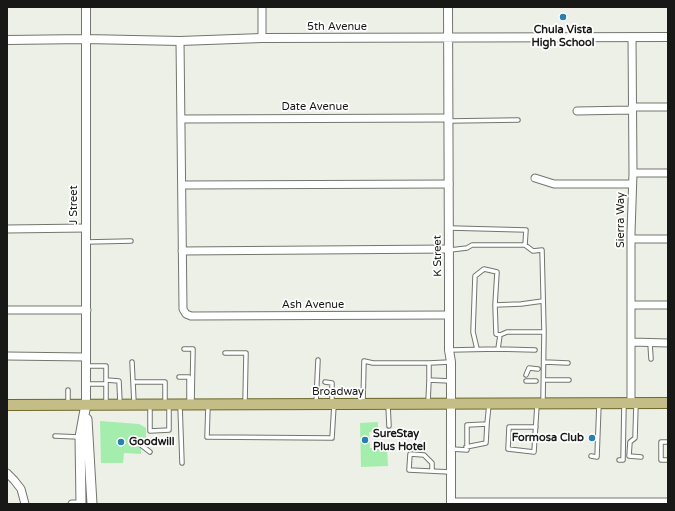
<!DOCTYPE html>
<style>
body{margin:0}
#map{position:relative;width:675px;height:511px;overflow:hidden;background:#ecf0e7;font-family:"Varela Round",sans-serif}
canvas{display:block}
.frame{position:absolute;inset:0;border:8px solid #181916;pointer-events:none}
</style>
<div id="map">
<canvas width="675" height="511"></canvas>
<div class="frame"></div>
</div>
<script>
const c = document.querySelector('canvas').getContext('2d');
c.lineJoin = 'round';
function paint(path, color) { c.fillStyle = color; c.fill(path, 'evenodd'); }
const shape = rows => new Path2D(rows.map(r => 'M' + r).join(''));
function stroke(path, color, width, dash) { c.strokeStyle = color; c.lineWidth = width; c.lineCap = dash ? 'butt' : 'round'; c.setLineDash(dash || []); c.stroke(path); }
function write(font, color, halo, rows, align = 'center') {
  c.font = font + ' "Varela Round",sans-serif'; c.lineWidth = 3.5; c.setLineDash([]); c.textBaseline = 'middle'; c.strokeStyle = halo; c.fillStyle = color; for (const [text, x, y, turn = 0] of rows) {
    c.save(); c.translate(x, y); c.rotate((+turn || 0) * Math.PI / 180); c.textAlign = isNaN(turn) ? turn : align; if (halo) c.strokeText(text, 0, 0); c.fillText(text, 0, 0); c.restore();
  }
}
const building = shape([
 [100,421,139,424,143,426,146,428,146,439,141,439,141,442,138,444,141,449,141,454,124,453,123,463,101,463],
 [378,422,378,432,369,432,370,448,387,448,388,466,361,467,360,423]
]);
const service = shape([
 [449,121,518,120],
 [450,228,526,230,525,245,533,251,542,250,544,332],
 [87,242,131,241],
 [450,250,467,248,472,245,525,245],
 [500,335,496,334,495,305,521,304,543,301],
 [650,343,651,359],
 [184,349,193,349,192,403],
 [477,349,473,332,475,276,484,269,497,272,495,305],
 [498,349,500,335,507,332,544,332,543,402],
 [450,350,498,349,535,350],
 [225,353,246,353,245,403],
 [132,362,134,403],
 [544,362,568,363],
 [87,366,106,366,106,403],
 [526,375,529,368,538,369],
 [179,377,189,377,189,403],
 [106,380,119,381,120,403],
 [429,380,429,363,450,362],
 [544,380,569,380],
 [526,381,536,381],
 [133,382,165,382,165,403],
 [325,382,332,383,332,403],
 [86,384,106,384],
 [316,403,318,360],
 [363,403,364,361,373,363,429,363],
 [428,403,429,380,450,381],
 [68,404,68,390],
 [636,404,635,438,630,442,629,456,641,457],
 [150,405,150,431,169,430,169,405],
 [180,405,182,463],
 [388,405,389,426],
 [208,406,207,437,332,438,334,405],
 [536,427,509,427,508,449,534,452,537,405],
 [55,436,79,437],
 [668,442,661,442,661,460,668,460],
 [466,447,486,443,487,424],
 [452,449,467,450,467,425,487,424,489,404],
 [150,452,141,445,150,441],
 [591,456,597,457,599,404],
 [619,460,623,460,624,404],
 [432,471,432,463,424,455,410,454,409,470,450,472]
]);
const minor = shape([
 [262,7,262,38],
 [180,41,183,309,186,314,191,316,449,315],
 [632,107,668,107],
 [577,111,632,110],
 [182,119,448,118],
 [633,173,668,173],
 [535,178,554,184,632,184],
 [183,185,449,184],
 [7,229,86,228],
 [632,239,668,239],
 [182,251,449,249],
 [632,305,668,305],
 [7,310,87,310],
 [632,342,668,343],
 [7,356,86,357],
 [631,403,631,233,633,173,632,37],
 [7,473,14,480,21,489,25,504],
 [451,502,668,502],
 [72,504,81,504]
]);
const tertiary = shape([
 [86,7,86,404],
 [448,7,449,277,449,350,451,362,451,504],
 [7,40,86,39,180,41,262,38,668,37]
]);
const secondary = shape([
 [87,419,92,504],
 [81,504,80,437,86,404]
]);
const primary = shape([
 [7,405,668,403]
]);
const markers = [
 [563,17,4,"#2881af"],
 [592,438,4,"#2881af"],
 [365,440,4,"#2881af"],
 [121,442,4,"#2881af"]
];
const streetNames = [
 ["5th Avenue",337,27],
 ["Date Avenue",315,107],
 ["J Street",74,205,-90],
 ["Sierra Way",621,220,-90],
 ["K Street",438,256,-91],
 ["Ash Avenue",313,305],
 ["Broadway",338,392]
];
const poiNames = [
 ["Chula Vista",563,30,"center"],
 ["High School",563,43,"center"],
 ["SureStay",373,434],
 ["Plus Hotel",373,447],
 ["Formosa Club",584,438,"right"],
 ["Goodwill",129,442]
];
paint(building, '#a5edad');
stroke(service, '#72766e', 5.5);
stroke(minor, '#72766e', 9);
stroke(tertiary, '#72766e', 10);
stroke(secondary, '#72766e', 11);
stroke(primary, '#6e682a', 12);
stroke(service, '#fff', 3.5);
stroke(minor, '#fff', 7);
stroke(tertiary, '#fff', 8);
stroke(secondary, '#fff', 9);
stroke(primary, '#c4be86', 10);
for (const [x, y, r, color] of markers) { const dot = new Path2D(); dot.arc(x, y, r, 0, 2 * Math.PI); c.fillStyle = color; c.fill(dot); stroke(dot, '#fff', 1.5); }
write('11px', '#181916', '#fff', streetNames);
write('bold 11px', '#181916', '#fff', poiNames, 'left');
</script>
